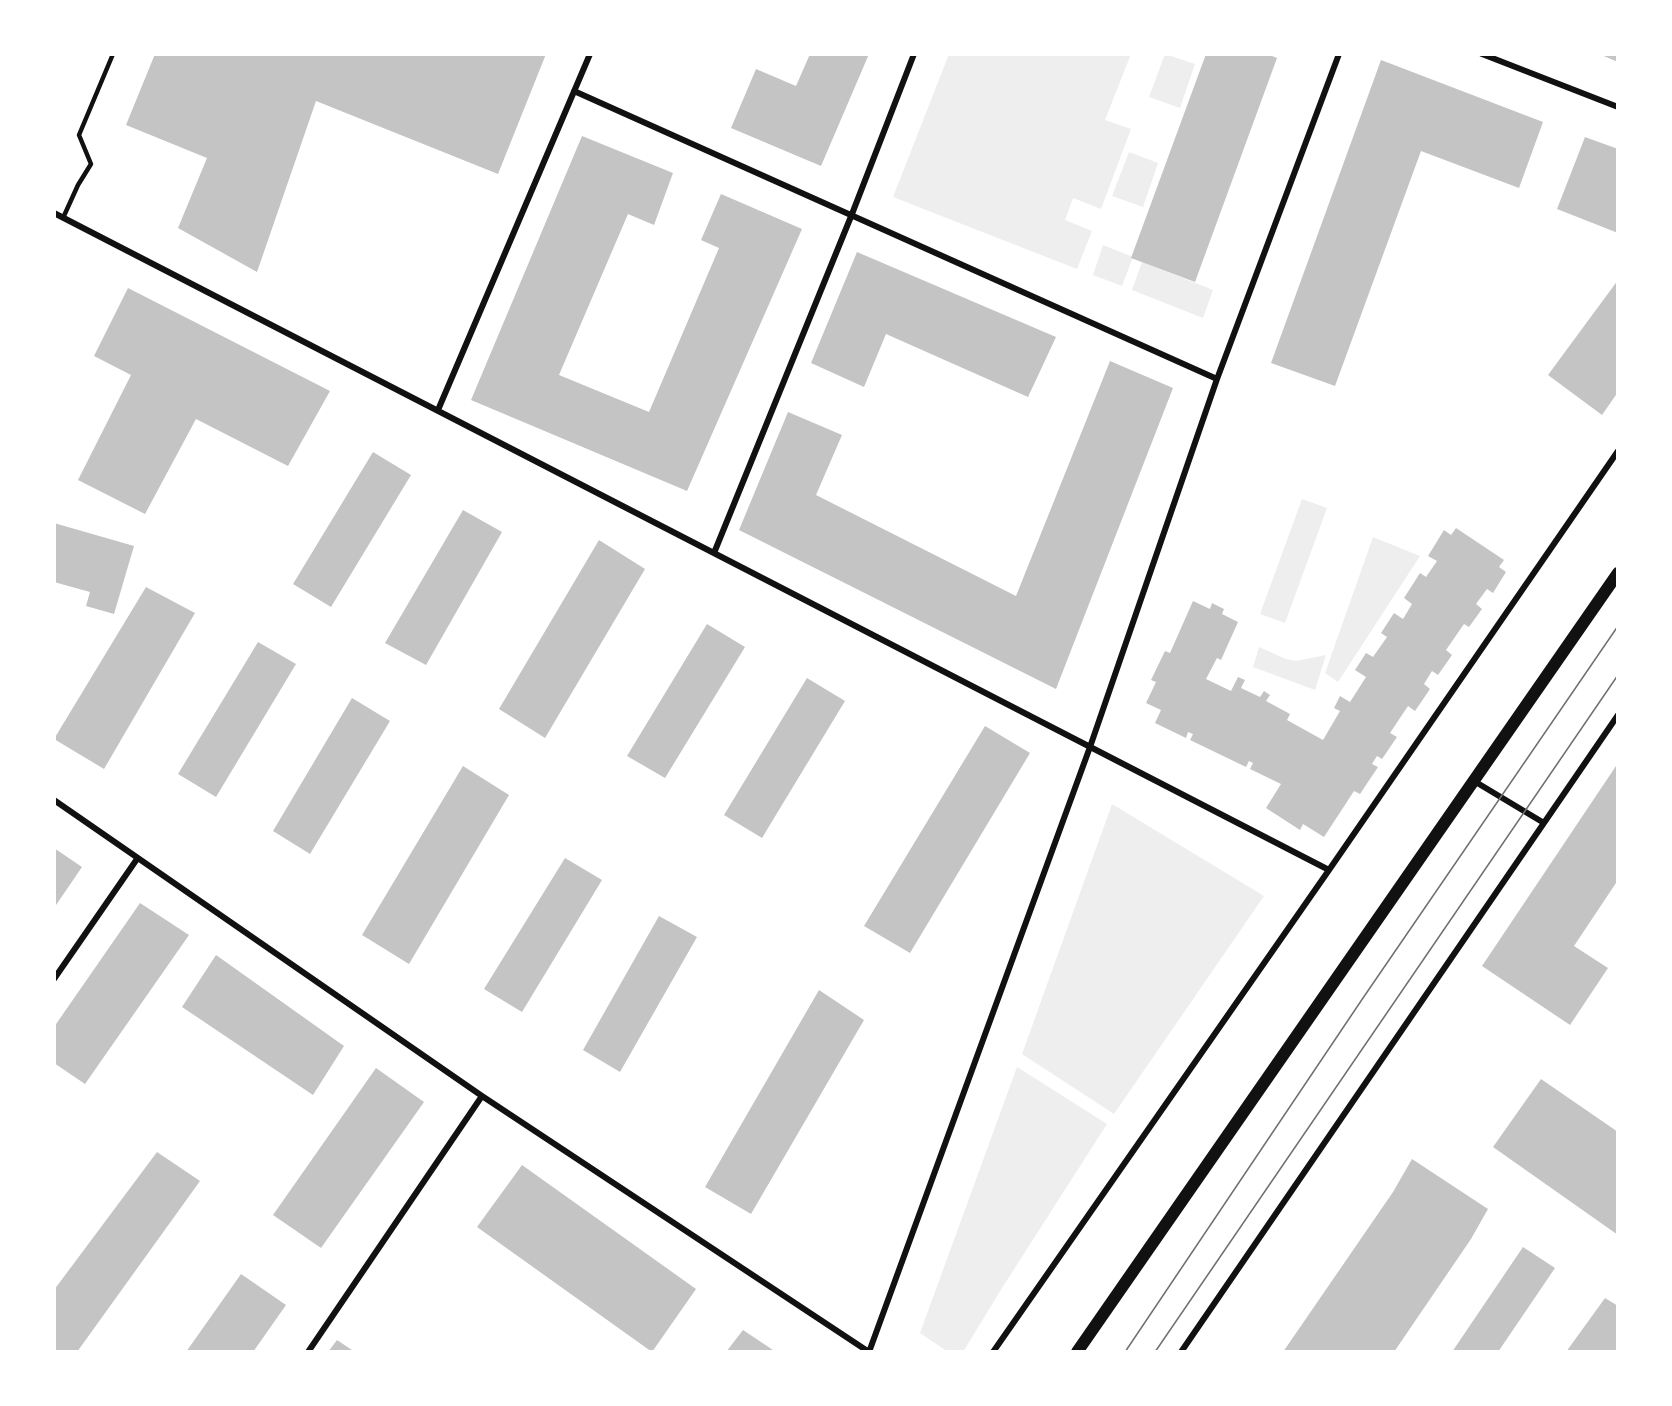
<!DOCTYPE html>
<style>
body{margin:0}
#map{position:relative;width:1672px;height:1406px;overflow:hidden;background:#fff;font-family:Jost,sans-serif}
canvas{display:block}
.frame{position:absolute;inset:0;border:56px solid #fff;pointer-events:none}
</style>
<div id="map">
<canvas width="1672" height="1406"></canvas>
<div class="frame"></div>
</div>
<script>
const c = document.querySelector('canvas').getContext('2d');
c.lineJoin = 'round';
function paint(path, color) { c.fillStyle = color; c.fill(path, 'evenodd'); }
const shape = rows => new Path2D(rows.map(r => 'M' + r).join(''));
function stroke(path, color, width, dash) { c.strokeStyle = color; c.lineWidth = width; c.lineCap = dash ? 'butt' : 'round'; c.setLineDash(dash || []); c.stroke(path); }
const green = shape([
 [949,54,1131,54,1105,120,1131,129,1101,209,1073,198,1065,220,1092,231,1077,269,893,197],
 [1165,54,1195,64,1180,108,1149,97],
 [1129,152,1158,163,1143,207,1112,196],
 [1103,245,1133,257,1122,286,1093,275],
 [1142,262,1213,290,1203,318,1132,290],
 [1302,499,1327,508,1285,623,1260,614],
 [1373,537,1420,556,1338,682,1325,673],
 [1259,647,1286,659,1296,661,1326,655,1315,690,1253,667],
 [1112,804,1264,896,1114,1114,1022,1054],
 [1017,1067,1107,1124,1002,1288,963,1352,948,1352,920,1333]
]);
const building = shape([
 [155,54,546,54,498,174,316,101,257,272,178,228,207,158,126,125],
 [810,54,869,54,821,166,731,128,756,69,796,86],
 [1206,54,1267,54,1277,58,1195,282,1131,258],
 [1599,54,1618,54,1618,62],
 [1381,60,1543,122,1519,188,1421,151,1335,386,1271,363],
 [582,136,673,173,654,225,628,214,559,375,649,412,719,248,701,240,721,194,802,229,687,491,471,400],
 [1585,137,1618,149,1618,233,1557,209],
 [857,252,1056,337,1028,397,886,334,864,387,811,363],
 [1618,280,1618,392,1602,415,1548,375],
 [128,288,330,391,288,466,196,419,145,514,78,480,131,375,94,356],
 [1110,361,1173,388,1056,689,739,530,788,412,842,435,816,495,1016,596],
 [373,452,411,475,331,607,293,584],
 [463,510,502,532,426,665,385,643],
 [54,523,134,546,114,614,86,606,90,592,54,582],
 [1456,528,1504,560,1499,567,1506,572,1493,593,1487,589,1476,604,1482,609,1469,627,1464,624,1446,650,1452,655,1438,675,1432,671,1424,684,1430,689,1415,711,1408,706,1390,733,1397,737,1382,759,1377,756,1372,764,1378,767,1360,794,1354,791,1324,837,1303,824,1300,830,1266,808,1281,784,1250,769,1253,763,1249,761,1246,767,1190,740,1193,734,1188,732,1186,738,1155,723,1161,710,1146,703,1156,682,1151,680,1165,651,1170,653,1193,601,1210,609,1212,603,1224,609,1222,614,1238,622,1221,660,1217,658,1206,679,1231,691,1238,677,1245,680,1241,688,1260,697,1264,691,1270,695,1266,701,1290,714,1287,720,1323,740,1340,711,1334,708,1340,696,1350,702,1366,677,1355,670,1366,653,1373,657,1387,637,1381,633,1394,613,1403,619,1412,604,1404,598,1420,573,1426,577,1437,561,1428,556,1444,530,1451,535],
 [599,540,645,569,545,738,499,709],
 [146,587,195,613,104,769,54,739],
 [707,624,745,647,665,778,627,756],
 [258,642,296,664,216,797,178,774],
 [807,678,845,701,762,838,724,815],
 [352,698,390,721,310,854,273,831],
 [985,726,1030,753,910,953,864,926],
 [1618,763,1618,880,1574,946,1608,968,1570,1025,1482,966],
 [463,766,509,795,409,964,362,935],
 [54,848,82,867,54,908],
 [565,858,602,880,522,1012,484,989],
 [140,903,189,935,85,1084,54,1063,54,1027],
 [659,916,697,937,620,1072,583,1050],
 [216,955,344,1046,313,1095,182,1007],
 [819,990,864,1020,751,1214,705,1187],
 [376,1068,424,1102,321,1248,273,1215],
 [1541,1079,1618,1132,1618,1235,1493,1147],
 [157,1152,200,1181,77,1352,54,1352,54,1290],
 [1412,1159,1488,1209,1471,1239,1394,1352,1283,1352,1393,1192],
 [522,1165,696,1289,652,1352,477,1227],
 [1523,1247,1555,1268,1498,1352,1452,1352],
 [241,1274,286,1305,253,1352,186,1352],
 [1605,1298,1618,1306,1618,1352,1566,1352],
 [743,1330,776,1352,726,1352],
 [337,1340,355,1352,328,1352]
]);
const service = shape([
 [63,218,78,185,91,164,79,135,113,54]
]);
const minor = shape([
 [1482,54,1618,107],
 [574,91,1217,379],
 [54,213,1329,870],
 [438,410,590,54],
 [714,553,852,214,914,54],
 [1474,781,1544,823],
 [54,800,482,1096,869,1352],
 [54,979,137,859],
 [308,1352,482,1096],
 [869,1352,1090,747,1217,379,1339,54],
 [993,1352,1329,870,1618,451],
 [1181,1352,1618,715]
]);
const secondary = shape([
 [1077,1352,1618,573]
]);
const tram = shape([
 [1125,1352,1363,998,1618,626],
 [1155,1352,1618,675]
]);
paint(green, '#eee');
paint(building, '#c4c4c4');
stroke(service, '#111', 4.5);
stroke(minor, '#111', 6);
stroke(secondary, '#111', 12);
stroke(tram, '#707070', 1.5);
</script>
